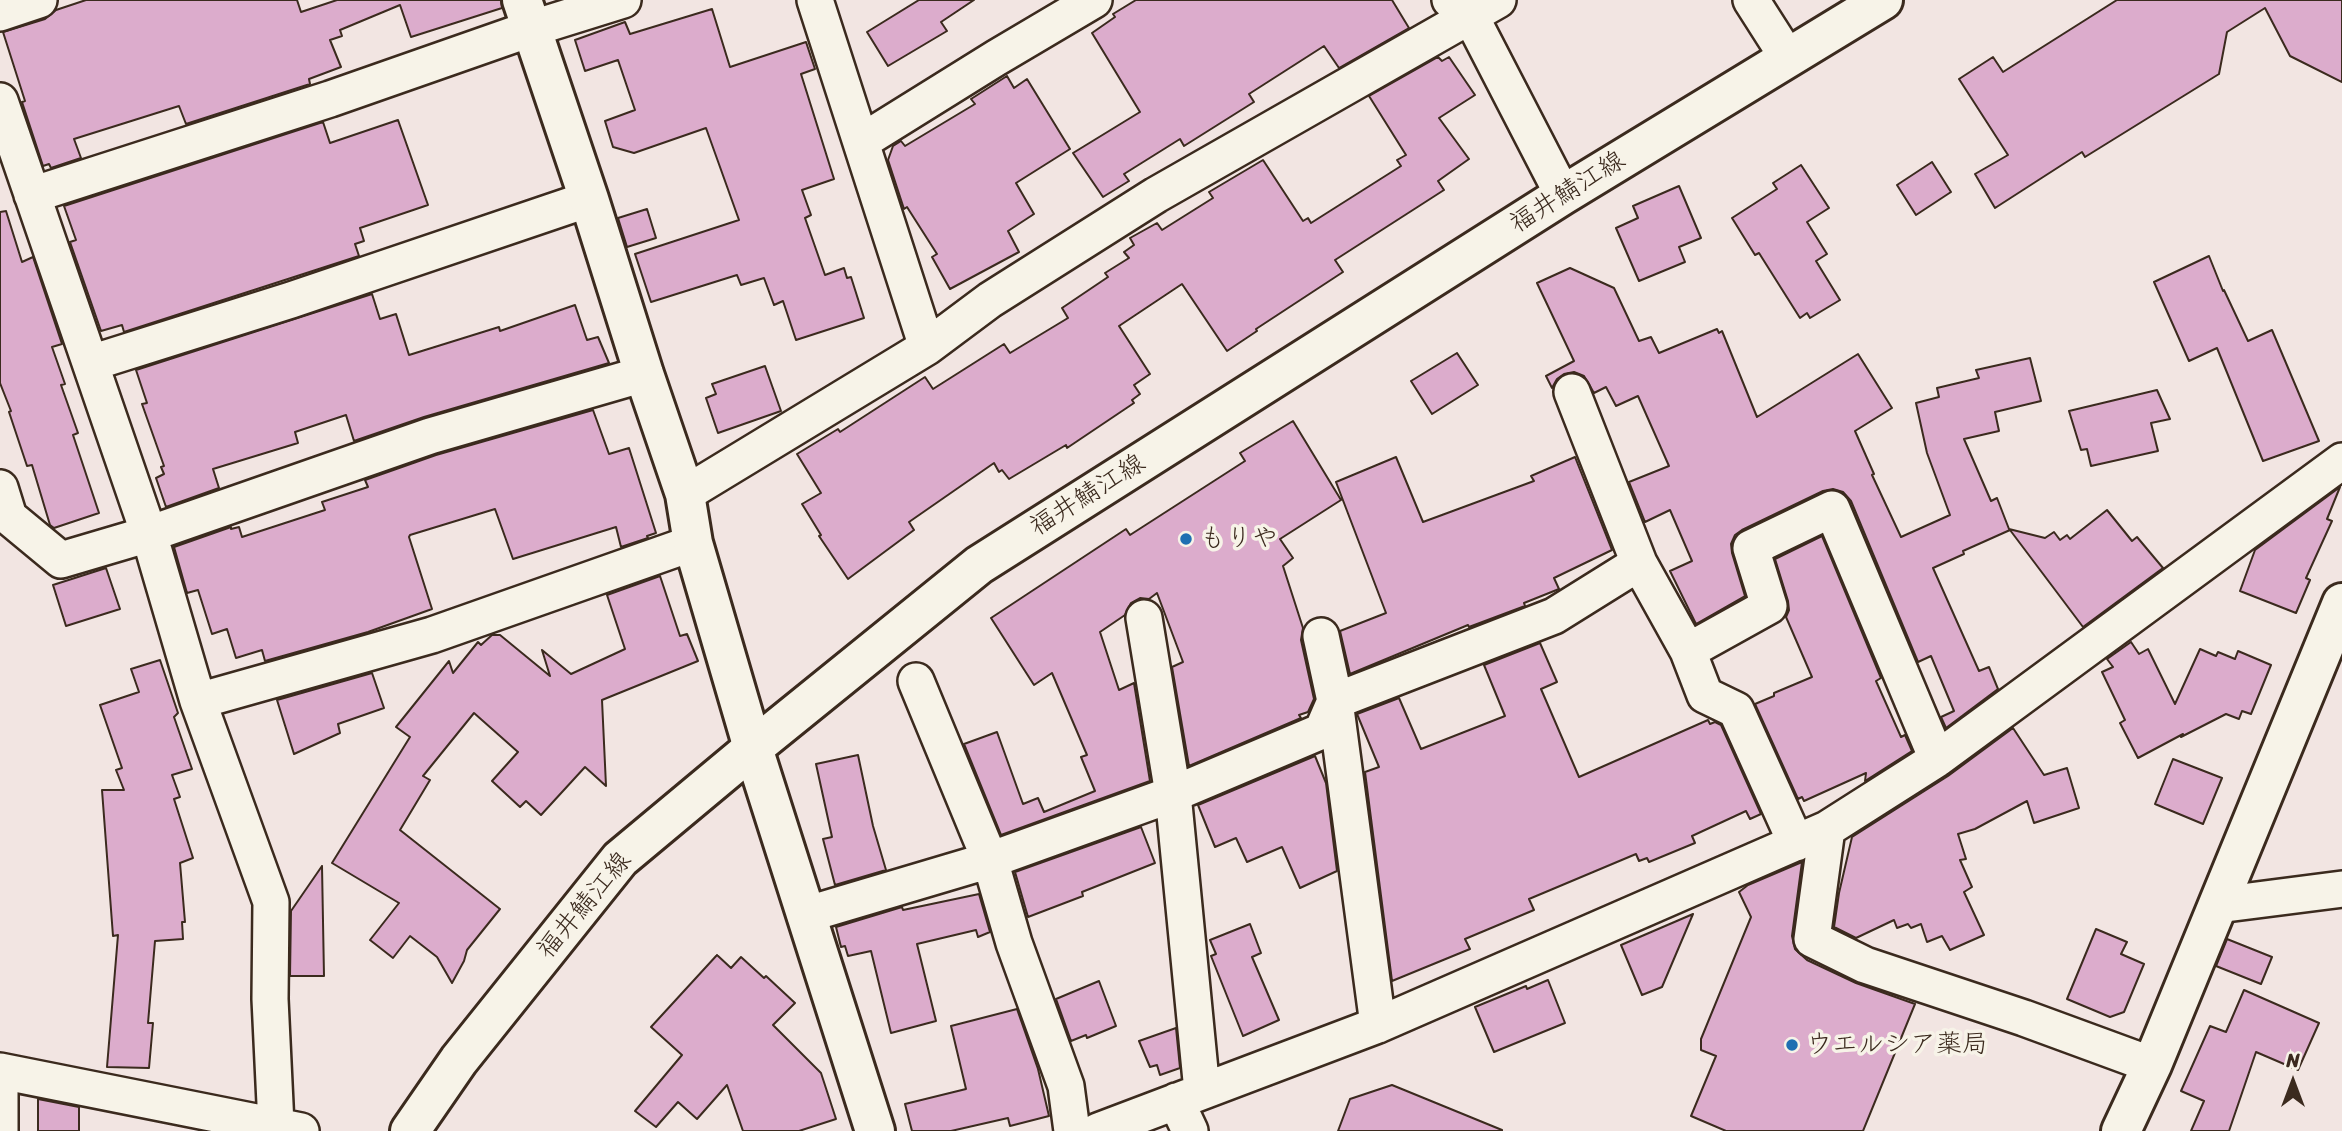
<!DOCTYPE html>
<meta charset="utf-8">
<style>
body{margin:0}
#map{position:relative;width:2342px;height:1131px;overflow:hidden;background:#f2e5e2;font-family:Sriracha,sans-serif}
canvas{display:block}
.north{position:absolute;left:2258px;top:1047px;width:70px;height:70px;-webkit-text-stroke:5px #f7f3e8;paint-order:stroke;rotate:0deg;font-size:19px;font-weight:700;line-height:28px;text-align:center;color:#3b2a1e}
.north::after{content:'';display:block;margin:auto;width:24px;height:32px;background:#3b2a1e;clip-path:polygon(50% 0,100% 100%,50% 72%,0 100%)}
</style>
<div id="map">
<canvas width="2342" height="1131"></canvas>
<div class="north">N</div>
</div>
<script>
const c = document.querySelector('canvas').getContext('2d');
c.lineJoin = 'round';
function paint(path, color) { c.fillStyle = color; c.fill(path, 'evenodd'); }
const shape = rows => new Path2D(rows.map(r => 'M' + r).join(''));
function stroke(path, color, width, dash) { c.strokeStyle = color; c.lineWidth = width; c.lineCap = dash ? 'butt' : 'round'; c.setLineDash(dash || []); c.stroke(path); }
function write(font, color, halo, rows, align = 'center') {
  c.font = font + ' Sriracha,"Klee One",sans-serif'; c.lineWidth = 7; c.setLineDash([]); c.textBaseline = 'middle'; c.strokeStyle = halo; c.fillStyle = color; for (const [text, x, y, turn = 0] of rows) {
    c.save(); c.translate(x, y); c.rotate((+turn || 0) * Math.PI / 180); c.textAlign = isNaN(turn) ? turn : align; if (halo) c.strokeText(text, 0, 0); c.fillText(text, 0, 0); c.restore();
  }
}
const building = shape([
 [86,0,297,0,301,12,337,0,501,0,502,8,411,37,400,5,340,30,342,36,330,40,341,67,309,79,310,84,186,124,179,106,74,139,81,158,51,168,49,164,43,166,22,102,25,101,3,32,45,19,56,10,86,0],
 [919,0,974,0,941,22,947,31,888,66,867,32,919,0],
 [1136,0,1392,0,1409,28,1339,68,1324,46,1249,94,1254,102,1184,146,1180,139,1124,174,1129,181,1103,197,1073,153,1140,112,1092,33,1115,17,1113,14,1136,0],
 [2117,0,2342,0,2342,82,2290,56,2265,8,2227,32,2219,74,2085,157,2082,152,1995,208,1975,174,2008,155,1959,79,1993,57,2003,72,2117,0],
 [712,9,730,67,806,42,815,69,801,74,834,179,802,190,811,215,805,218,825,275,844,268,847,278,851,277,864,318,796,340,783,301,774,305,764,278,741,285,737,275,651,302,635,254,739,220,706,128,634,153,613,147,605,121,635,110,618,60,585,71,575,40,625,22,630,34,712,9],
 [1438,57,1442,61,1449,57,1475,95,1439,118,1469,159,1438,181,1444,190,1335,260,1343,272,1256,329,1257,331,1227,351,1182,284,1119,326,1150,374,1134,385,1140,394,1132,400,1134,403,1067,448,1066,445,1009,479,1002,470,999,472,994,463,909,522,914,530,848,579,819,536,821,535,802,504,821,493,797,454,838,429,840,432,925,377,933,389,1004,344,1010,353,1068,318,1062,308,1108,277,1105,273,1129,258,1124,252,1134,245,1130,238,1157,223,1162,230,1213,198,1209,192,1263,160,1303,221,1308,218,1311,223,1401,166,1397,160,1406,155,1369,96,1438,57],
 [1007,76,1014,88,1027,79,1070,149,1016,183,1034,214,1008,231,1019,252,950,289,932,257,937,254,907,207,904,209,888,160,893,146,901,141,905,146,975,104,971,99,1007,76],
 [398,120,428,205,360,228,364,241,355,244,359,256,124,332,122,325,101,331,70,242,76,240,64,206,323,122,330,143,398,120],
 [1932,162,1951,192,1916,215,1897,185,1932,162],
 [1801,165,1829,208,1807,222,1827,254,1816,261,1840,300,1810,318,1807,313,1800,318,1759,253,1755,255,1732,218,1777,189,1773,183,1801,165],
 [1679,186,1701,238,1679,247,1685,262,1639,281,1616,228,1638,218,1633,206,1679,186],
 [647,209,656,238,627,247,618,218,647,209],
 [6,211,22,262,33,257,62,344,52,347,65,384,61,385,78,433,73,435,99,513,54,528,50,525,32,465,27,466,9,412,11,411,0,383,0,212,6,211],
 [2209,256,2223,291,2224,290,2248,341,2272,330,2319,441,2263,461,2217,348,2189,361,2154,282,2209,256],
 [1570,268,1614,288,1639,341,1651,337,1659,353,1717,329,1719,333,1722,331,1757,417,1858,354,1892,408,1855,431,1874,474,1872,475,1901,537,1950,515,1927,453,1916,403,1939,397,1937,388,1979,378,1976,370,2030,358,2041,401,1995,412,1999,431,1964,439,1991,501,1997,498,2009,529,2045,538,2054,532,2060,540,2067,535,2070,539,2107,510,2132,541,2137,537,2163,568,2083,627,2010,530,1963,551,1964,554,1933,568,1979,671,1989,667,1998,689,1946,728,1941,717,1954,711,1931,656,1918,662,1851,501,1843,492,1833,489,1823,491,1742,530,1735,535,1731,544,1732,553,1745,596,1696,624,1670,571,1692,561,1670,510,1645,522,1629,482,1669,466,1638,396,1616,406,1606,387,1594,393,1584,376,1574,372,1564,374,1557,379,1552,388,1546,376,1574,361,1537,283,1570,268],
 [372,294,380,319,396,314,409,355,499,327,500,331,575,305,587,340,598,337,609,363,424,417,354,441,346,415,295,432,298,443,213,469,219,488,166,507,156,478,164,474,161,467,164,466,142,404,147,403,136,370,372,294],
 [1457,353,1478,385,1432,414,1411,381,1457,353],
 [765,366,781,411,718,433,706,398,716,394,712,384,765,366],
 [2157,390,2170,419,2151,423,2158,451,2091,466,2087,449,2081,450,2069,411,2157,390],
 [593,410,609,454,629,448,656,533,647,536,648,538,621,547,616,527,513,559,495,509,410,535,409,537,432,609,368,632,265,661,262,650,236,658,227,629,212,634,198,590,187,593,174,547,231,527,231,529,239,527,242,537,325,510,322,502,368,487,365,480,436,455,593,410],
 [1293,421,1341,500,1280,539,1293,558,1283,566,1303,628,1301,640,1314,699,1308,712,1299,715,1301,718,1189,766,1172,667,1183,662,1157,593,1149,599,1140,598,1131,603,1125,615,1100,632,1119,690,1134,683,1150,781,1001,835,964,744,997,732,1023,804,1038,798,1044,812,1095,791,1081,757,1087,755,1052,673,1034,685,991,618,1126,529,1130,535,1245,461,1240,453,1293,421],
 [1396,457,1423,522,1534,481,1531,476,1575,457,1612,550,1554,578,1559,589,1524,603,1525,606,1469,627,1468,625,1350,674,1340,631,1386,613,1336,482,1396,457],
 [2340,487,2327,519,2332,521,2306,578,2310,580,2296,613,2240,591,2255,550,2340,487],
 [1822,536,1881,678,1876,681,1901,737,1905,735,1912,751,1865,781,1866,773,1804,801,1802,797,1798,799,1755,704,1774,696,1774,693,1812,677,1786,617,1789,610,1788,601,1775,559,1822,536],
 [106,568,120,609,66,626,53,585,106,568],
 [660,576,680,636,687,634,698,661,602,700,606,786,585,767,541,815,526,801,520,807,492,781,518,752,474,713,423,776,430,780,400,830,500,909,467,950,464,961,452,983,437,957,410,936,393,958,370,940,399,903,332,863,410,737,396,727,449,661,453,673,478,642,481,645,492,635,500,635,550,676,542,650,571,674,625,649,607,595,660,576],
 [2131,642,2139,654,2148,649,2175,704,2200,649,2216,656,2218,652,2235,659,2238,651,2271,665,2251,714,2242,711,2239,719,2226,714,2181,737,2183,734,2138,758,2120,723,2125,720,2102,672,2113,667,2107,659,2131,642],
 [1540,643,1557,682,1541,689,1579,777,1708,720,1710,724,1715,722,1721,725,1761,814,1750,819,1746,811,1692,836,1695,843,1649,862,1647,858,1639,861,1636,854,1529,899,1534,910,1465,939,1470,949,1392,981,1365,772,1379,767,1357,714,1399,698,1421,749,1505,716,1484,665,1540,643],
 [160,660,178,713,174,717,192,769,172,775,180,797,174,799,193,858,180,863,185,922,182,922,183,939,155,941,148,1023,153,1023,149,1068,107,1067,118,935,113,936,102,790,124,790,116,770,122,768,100,705,139,692,131,669,160,660],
 [372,673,384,708,338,724,340,733,294,754,277,700,372,673],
 [2013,728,2044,775,2067,768,2079,808,2034,823,2027,801,1975,829,1958,834,1966,859,1960,860,1972,887,1964,892,1984,935,1950,950,1942,936,1927,942,1921,924,1911,928,1908,924,1897,928,1894,920,1856,938,1834,927,1839,893,1852,837,1948,776,2013,728],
 [858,755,873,826,886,870,835,885,823,839,832,837,816,764,858,755],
 [1315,756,1326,783,1337,871,1300,888,1282,847,1247,862,1236,838,1215,847,1198,805,1315,756],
 [2173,759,2222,778,2203,824,2155,804,2173,759],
 [1141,827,1155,863,1082,892,1083,896,1028,917,1015,872,1141,827],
 [1802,862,1792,936,1795,949,1807,960,1856,983,1915,1004,1863,1131,1726,1131,1691,1116,1716,1056,1701,1050,1701,1039,1751,917,1739,892,1748,885,1802,862],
 [322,866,324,976,290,976,291,911,322,866],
 [979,894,990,932,978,937,976,930,917,944,936,1021,891,1033,871,951,848,956,845,946,841,947,836,927,902,907,903,910,979,894],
 [1693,914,1662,987,1642,995,1621,945,1693,914],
 [1250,924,1261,953,1252,957,1279,1020,1243,1036,1211,956,1216,954,1210,940,1250,924],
 [2096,929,2127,942,2121,954,2144,964,2124,1012,2110,1017,2067,999,2096,929],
 [2227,939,2272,957,2261,984,2216,966,2227,939],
 [717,955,731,968,741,957,764,978,766,976,795,1003,773,1025,821,1073,836,1119,799,1131,743,1131,727,1085,697,1119,678,1102,656,1127,635,1111,682,1055,651,1027,717,955],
 [1548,980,1565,1023,1494,1052,1475,1007,1526,986,1527,989,1548,980],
 [1099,981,1116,1026,1087,1038,1086,1035,1071,1041,1056,999,1099,981],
 [2244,990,2319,1023,2298,1070,2256,1052,2229,1131,2191,1131,2204,1101,2181,1091,2210,1026,2226,1032,2244,990],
 [1017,1009,1038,1069,1049,1116,1010,1126,1008,1118,951,1131,912,1131,905,1104,966,1089,951,1026,1017,1009],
 [1176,1028,1180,1068,1160,1075,1157,1065,1150,1067,1139,1041,1176,1028],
 [1392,1085,1502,1130,1502,1131,1338,1131,1350,1099,1392,1085],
 [38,1099,79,1107,79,1131,38,1131,38,1099]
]);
const minor = shape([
 [815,0,927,347],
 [1450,0,1471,17,1563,195],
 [1751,0,1788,58],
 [0,13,39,0],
 [0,101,149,534,198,701,271,902,270,999,276,1125],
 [861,142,996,58,1094,0],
 [32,195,330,99,530,29,623,0],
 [91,363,291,300,589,199],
 [1572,392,1639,563,1688,651,1705,695,1736,710,1796,843],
 [0,488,9,517,61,560,149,534,430,436,644,374],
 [685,494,927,347,990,300,1156,195,1498,0],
 [1144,618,1173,794,1202,1091],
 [1321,636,1335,701,1378,1025],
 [1688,651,1769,606,1751,548,1832,509,1937,759],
 [916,681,990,860,1014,943,1066,1086,1072,1131],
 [198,701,432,635,693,543],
 [1827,829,1812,939,1865,965,2024,1018,2152,1065],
 [2218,905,2342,889],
 [805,915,990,860,1173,794,1322,731,1335,701,1554,616,1639,563],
 [0,1071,301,1131],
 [1176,1101,1190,1131],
 [0,1131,0,1071],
 [1098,1131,1378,1025,1827,829,1937,759,2342,461]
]);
const tertiary = shape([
 [522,0,589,199,644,374,685,494,693,543,753,748,875,1131],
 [2121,1131,2152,1065,2342,603]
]);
const secondary = shape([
 [410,1131,459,1060,620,859,753,748,979,565,1563,195,1883,0]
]);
const markers = [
 [1186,539,7,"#1f6fb2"],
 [1792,1045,7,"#1f6fb2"]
];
const streetNames = [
 ["福井鯖江線",1568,193,-32],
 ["福井鯖江線",1088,496,-32],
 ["福井鯖江線",585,906,-50]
];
const poiNames = [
 ["もりや",1200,539],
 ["ウエルシア薬局",1806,1045]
];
paint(building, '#dcaccc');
stroke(building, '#3b2a1e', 2);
stroke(minor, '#3b2a1e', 40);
stroke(tertiary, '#3b2a1e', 44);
stroke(secondary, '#3b2a1e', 44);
stroke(minor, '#f7f3e8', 35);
stroke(tertiary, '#f7f3e8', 38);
stroke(secondary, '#f7f3e8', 38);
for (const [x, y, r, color] of markers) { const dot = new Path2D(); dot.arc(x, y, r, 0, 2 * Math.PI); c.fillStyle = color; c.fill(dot); stroke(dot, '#f7f3e8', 2.5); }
write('26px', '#3b2a1e', '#f7f3e8', streetNames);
write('26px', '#3b2a1e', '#f7f3e8', poiNames, 'left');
</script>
